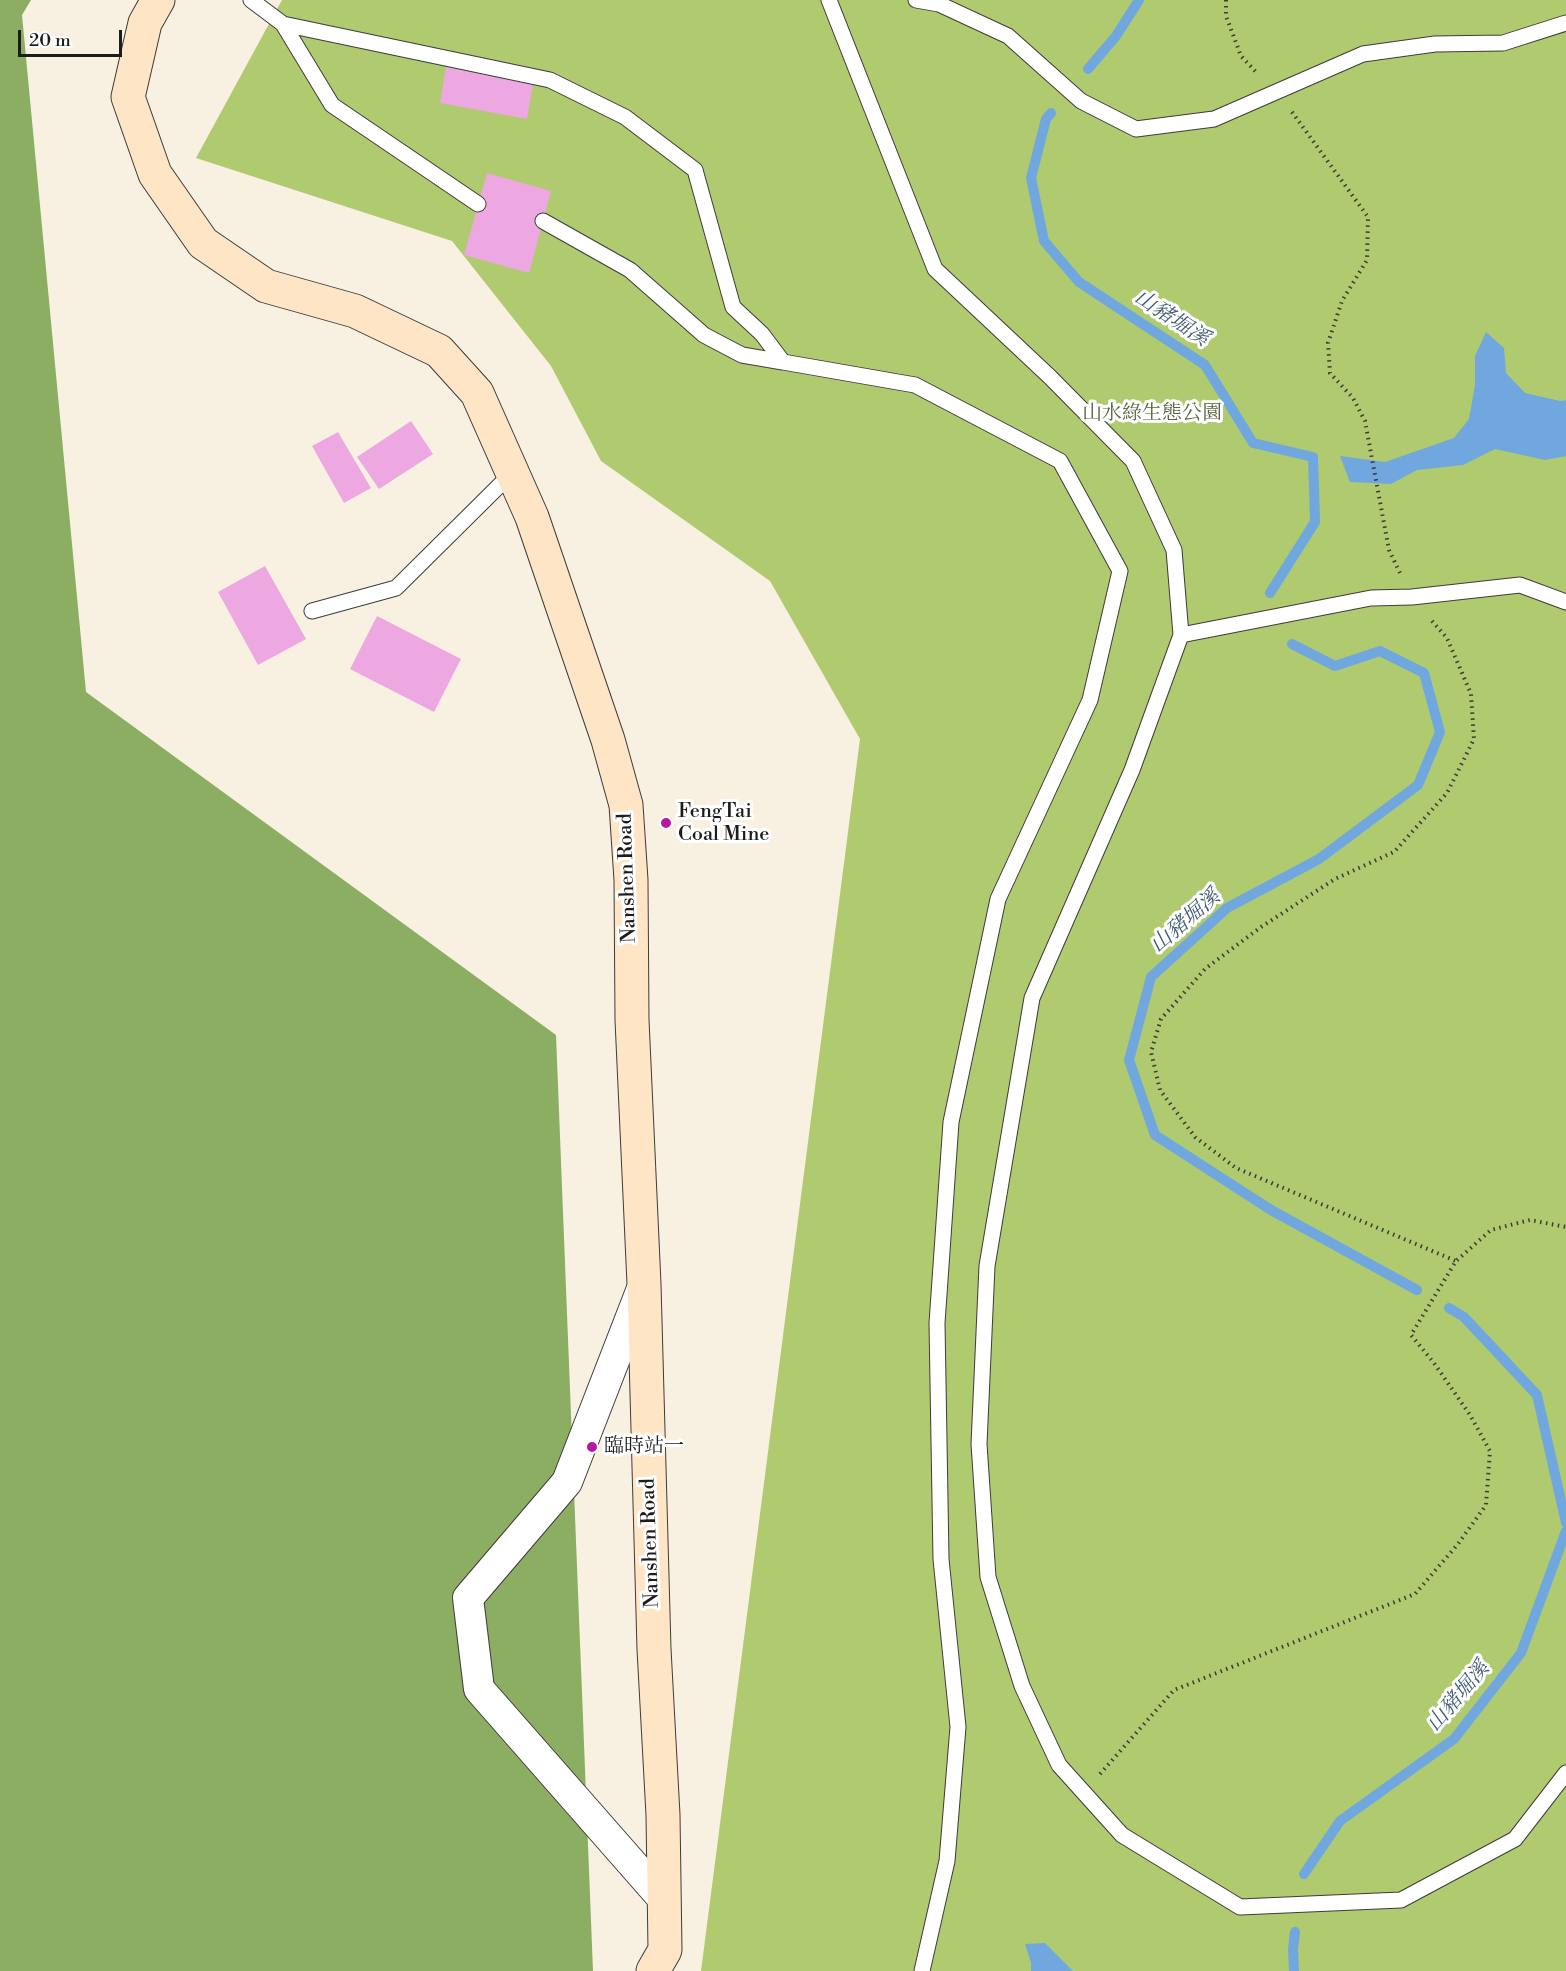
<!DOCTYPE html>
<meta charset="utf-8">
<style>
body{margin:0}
#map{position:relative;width:1566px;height:1971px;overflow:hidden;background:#f8f1e2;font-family:"Libre Bodoni",serif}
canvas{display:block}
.scale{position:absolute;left:18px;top:30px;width:104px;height:27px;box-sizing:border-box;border:3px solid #1c1c1c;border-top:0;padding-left:8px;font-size:18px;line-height:21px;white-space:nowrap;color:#1c1c1c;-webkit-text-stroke:4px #fff;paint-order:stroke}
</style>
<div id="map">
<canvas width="1566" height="1971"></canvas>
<div class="scale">20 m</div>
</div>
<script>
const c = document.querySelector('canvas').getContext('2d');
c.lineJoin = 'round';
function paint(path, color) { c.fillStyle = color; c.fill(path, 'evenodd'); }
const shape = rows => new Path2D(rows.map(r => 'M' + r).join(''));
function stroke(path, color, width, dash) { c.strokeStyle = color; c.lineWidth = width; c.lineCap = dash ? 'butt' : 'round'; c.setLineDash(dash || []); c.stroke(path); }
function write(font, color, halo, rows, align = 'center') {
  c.font = font + ' "Libre Bodoni","Noto Serif TC",serif'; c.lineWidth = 6; c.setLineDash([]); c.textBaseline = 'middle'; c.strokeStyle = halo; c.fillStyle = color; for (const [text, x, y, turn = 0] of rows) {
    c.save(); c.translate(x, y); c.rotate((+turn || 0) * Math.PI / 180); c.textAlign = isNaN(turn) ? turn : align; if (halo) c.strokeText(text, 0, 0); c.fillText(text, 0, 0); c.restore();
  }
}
const green = shape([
 [282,0,1566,0,1566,1971,701,1971,860,739,770,581,601,461,551,366,452,241,196,158]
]);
const forest = shape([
 [0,0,31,0,22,15,86,692,556,1035,593,1971,0,1971]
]);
const water = shape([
 [1486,332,1504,348,1506,373,1525,393,1560,401,1566,400,1566,456,1545,460,1495,449,1463,465,1417,470,1391,484,1350,482,1340,456,1385,462,1454,438,1469,419,1475,385,1475,356],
 [1045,1943,1073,1971,1031,1971,1031,1963,1025,1944]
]);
const stream = shape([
 [1088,69,1116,36,1139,0],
 [1051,113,1046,119,1031,178,1044,241,1079,282,1205,365,1253,443,1313,457,1315,522,1270,593],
 [1292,644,1335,666,1380,651,1424,673,1440,732,1418,785,1319,859,1227,908,1151,977,1129,1060,1155,1135,1271,1210,1417,1290],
 [1449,1308,1464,1317,1537,1395,1566,1523],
 [1304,1874,1340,1821,1454,1739,1521,1653,1566,1531],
 [1294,1971,1293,1949,1295,1932]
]);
const building = shape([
 [446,67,533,84,527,119,440,103],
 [487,173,551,191,529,273,464,255],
 [411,421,433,454,379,489,357,457],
 [338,432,371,488,344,503,312,446],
 [265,566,306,639,258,665,218,592],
 [377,616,461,659,434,712,350,669]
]);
const path = shape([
 [1226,0,1226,16,1241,56,1257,73],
 [1292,112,1368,217,1367,260,1342,301,1328,343,1330,373,1353,398,1365,421,1389,550,1400,573],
 [1432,621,1447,638,1471,694,1474,739,1447,793,1394,852,1335,879,1261,927,1205,969,1161,1019,1151,1052,1160,1090,1195,1137,1236,1168,1456,1261],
 [1100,1774,1174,1690,1415,1594,1458,1544,1486,1505,1490,1451,1470,1415,1434,1363,1411,1335,1456,1261,1491,1230,1530,1220,1566,1227]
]);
const lane = shape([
 [251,0,283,24,332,105,478,204],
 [829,0,935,269,1050,377,1133,461,1174,550,1181,635,1132,770,1032,998,987,1266,979,1444,988,1577,1022,1686,1059,1765,1122,1835,1240,1907,1401,1900,1515,1839,1566,1773],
 [916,0,939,4,1008,36,1081,101,1136,129,1214,119,1363,54,1435,44,1503,43,1566,23],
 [283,24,550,80,625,117,695,170,733,307,762,334,783,362,915,385,1060,461,1120,571,1090,700,998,899,951,1122,937,1323,941,1559,958,1727,947,1861,922,1971],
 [543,221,630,270,704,335,742,355,783,362],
 [312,611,396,588,512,473],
 [1181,635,1371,598,1412,597,1520,585,1566,602]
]);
const street = shape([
 [643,1286,567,1482,468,1598,479,1689,665,1901]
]);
const secondary = shape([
 [158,0,145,23,128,97,155,174,203,243,266,286,355,311,439,351,477,393,532,517,608,740,626,805,631,880,632,1020,644,1284,654,1649,663,1815,665,1950,653,1971]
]);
const markers = [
 [666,823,6,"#b5179e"],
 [592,1447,6,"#b5179e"]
];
const parkNames = [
 ["山水綠生態公園",1152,414]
];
const poiNames = [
 ["FengTai",678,812],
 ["Coal Mine",678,835],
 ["臨時站一",604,1447]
];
const streetNames = [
 ["Nanshen Road",628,878,-92],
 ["Nanshen Road",651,1543,-92]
];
const waterNames = [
 ["山豬堀溪",1171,319,33],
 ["山豬堀溪",1186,922,-41],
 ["山豬堀溪",1459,1697,-50]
];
paint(green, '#b0ca6f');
paint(forest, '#8cae62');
paint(water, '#70a7df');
stroke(stream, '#70a7df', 10);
paint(building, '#eda8e1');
stroke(lane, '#3d3c3a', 17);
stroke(street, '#3d3c3a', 32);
stroke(secondary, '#3d3c3a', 35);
stroke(path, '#3d3c3a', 4, [1.5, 4.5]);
stroke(lane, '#fff', 15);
stroke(street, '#fff', 30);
stroke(secondary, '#fde5c5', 33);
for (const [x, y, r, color] of markers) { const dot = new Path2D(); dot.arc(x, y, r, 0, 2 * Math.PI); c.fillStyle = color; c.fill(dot); stroke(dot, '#fff', 2); }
write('20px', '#57623d', '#fff', parkNames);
write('20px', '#1c1c1c', '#fff', poiNames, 'left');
write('20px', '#1c1c1c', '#fff', streetNames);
write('italic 21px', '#425b74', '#fff', waterNames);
</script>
